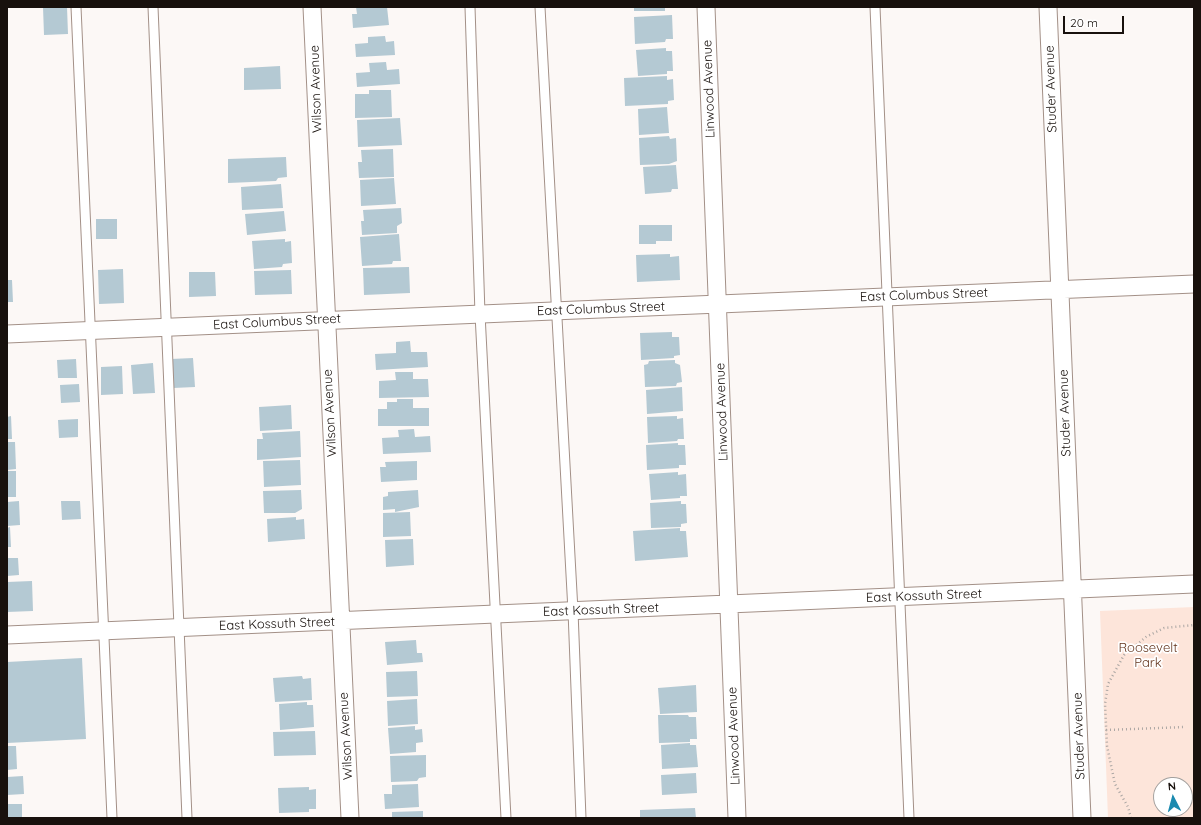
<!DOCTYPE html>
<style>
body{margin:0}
#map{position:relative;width:1201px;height:825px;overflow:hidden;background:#fcf8f6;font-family:Quicksand,sans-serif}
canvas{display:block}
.frame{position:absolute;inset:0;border:8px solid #18110d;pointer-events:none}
.north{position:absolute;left:1153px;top:777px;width:40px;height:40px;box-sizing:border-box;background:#fff;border:1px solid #a3a09e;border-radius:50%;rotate:354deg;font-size:11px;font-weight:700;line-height:16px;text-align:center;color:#18110d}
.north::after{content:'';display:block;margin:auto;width:14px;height:18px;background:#1b8aaf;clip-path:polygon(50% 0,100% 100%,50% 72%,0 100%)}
.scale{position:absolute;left:1063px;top:16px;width:61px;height:18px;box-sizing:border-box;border:2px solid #18110d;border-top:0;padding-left:5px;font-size:12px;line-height:14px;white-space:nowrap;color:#18110d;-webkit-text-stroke:3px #fff;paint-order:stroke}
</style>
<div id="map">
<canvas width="1201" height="825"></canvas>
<div class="frame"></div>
<div class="north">N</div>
<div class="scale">20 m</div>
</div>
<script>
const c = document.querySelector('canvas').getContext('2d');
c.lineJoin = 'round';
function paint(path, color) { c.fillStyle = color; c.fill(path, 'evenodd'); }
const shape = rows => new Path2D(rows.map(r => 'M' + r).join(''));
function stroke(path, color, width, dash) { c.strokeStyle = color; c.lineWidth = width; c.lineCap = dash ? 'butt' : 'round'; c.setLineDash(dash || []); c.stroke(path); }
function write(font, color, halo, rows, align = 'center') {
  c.font = font + ' Quicksand,sans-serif'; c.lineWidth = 3.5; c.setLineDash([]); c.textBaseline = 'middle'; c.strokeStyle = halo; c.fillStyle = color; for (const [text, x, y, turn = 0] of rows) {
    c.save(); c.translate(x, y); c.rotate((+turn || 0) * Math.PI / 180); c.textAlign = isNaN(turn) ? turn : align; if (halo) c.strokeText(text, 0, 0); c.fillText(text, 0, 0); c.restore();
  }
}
const green = shape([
 [1194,607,1194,818,1108,818,1100,611],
 [1161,785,1185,785,1185,809,1161,809]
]);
const building = shape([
 [43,7,67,7,68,34,44,35],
 [356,7,387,7,389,25,353,28,352,14,357,14],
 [634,7,665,7,665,11,634,11],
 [672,15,673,39,666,39,665,42,635,44,634,17],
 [385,36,386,42,394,41,395,55,356,57,355,44,368,43,368,37],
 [666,48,666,51,672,51,673,71,667,71,667,74,638,76,636,50],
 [386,62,387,70,399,69,400,84,357,87,356,73,370,72,369,63],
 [280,66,281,89,244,90,244,68],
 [667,76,667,80,673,79,674,100,668,101,668,104,625,106,624,78],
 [369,90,391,90,392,117,355,118,355,94,369,94],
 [667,107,669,133,639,135,638,109],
 [400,118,402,145,358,147,357,120],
 [669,136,670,139,676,138,677,161,669,164,640,165,639,138],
 [393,149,394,177,359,178,358,162,362,162,361,150],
 [286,157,287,177,278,178,276,181,228,183,228,159],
 [676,165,678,189,672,189,671,192,645,194,643,167],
 [394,178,396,204,361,206,360,180],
 [281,184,283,208,242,210,241,187],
 [401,208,402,223,397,226,397,233,362,235,361,221,364,221,363,210],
 [284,211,286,231,247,235,245,214],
 [96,219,117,219,117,239,96,239],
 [639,225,672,225,672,241,656,241,656,244,639,244],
 [399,234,401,261,393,261,392,264,362,266,360,237],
 [285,239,285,242,291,241,292,263,283,264,282,267,254,269,252,241],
 [670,254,670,257,679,256,680,280,637,282,636,255],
 [409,267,410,293,364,295,363,268],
 [123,269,124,303,99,304,98,270],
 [291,270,292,294,255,295,254,271],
 [189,272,215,272,216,296,189,297],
 [7,280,12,280,13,302,7,302],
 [672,332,672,337,679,337,680,355,674,356,674,358,641,360,640,333],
 [410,341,411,352,427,352,428,367,376,370,375,354,396,353,396,342],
 [193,358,195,387,173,388,171,359],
 [76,359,77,378,58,378,57,360],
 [675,360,675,363,680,365,682,382,677,383,676,386,645,387,644,365,648,364,649,361],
 [153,363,155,393,133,394,131,365],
 [122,366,123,394,101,395,101,367],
 [395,372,413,372,413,379,428,379,429,397,379,398,379,381,396,380],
 [79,384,80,402,61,403,60,385],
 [682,387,683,411,647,414,646,390],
 [397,399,413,399,413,408,429,408,429,426,378,426,378,409,387,409,387,402,397,402],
 [291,405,292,429,260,431,259,407],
 [11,416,12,439,7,439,7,417],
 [677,416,677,419,683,418,684,439,678,439,677,441,648,443,647,417],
 [78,419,78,437,59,438,58,420],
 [414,429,415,437,430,436,431,452,383,454,382,438,399,437,398,430],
 [300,431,301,457,257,460,257,439,263,439,262,433],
 [7,442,15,442,16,469,7,470],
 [678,443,678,445,685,445,686,465,679,465,679,468,647,470,646,445],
 [300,460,301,485,264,487,263,461],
 [417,461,417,480,381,482,380,467,386,467,385,462],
 [7,471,16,471,16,497,7,497],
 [678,472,678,475,686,474,687,496,680,496,680,498,651,500,649,474],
 [301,490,302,509,295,513,264,513,263,491],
 [418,490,419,507,395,512,395,509,383,510,383,497,388,496,388,492],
 [19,501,20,525,7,526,7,502],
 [61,501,80,501,81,519,62,520],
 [681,501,681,504,686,504,687,523,681,524,681,527,651,528,650,503],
 [410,512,411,536,383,537,383,513],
 [296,517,296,520,304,519,305,539,268,542,267,519],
 [10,527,11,547,7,547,7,528],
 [680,528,680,531,686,531,688,557,635,561,633,531],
 [413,539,414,565,386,567,385,540],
 [7,558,18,558,19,575,7,576],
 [32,581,33,611,7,612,7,582],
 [416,640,417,653,422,653,423,662,387,665,385,642],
 [82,658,86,739,7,743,7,662],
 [417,671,418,696,387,697,386,672],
 [302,676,303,679,311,678,312,700,275,702,273,678],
 [696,685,697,712,660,714,658,688],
 [417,699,418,724,388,726,387,701],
 [307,702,307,705,313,705,314,727,280,730,279,704],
 [658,715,688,715,689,717,696,717,697,739,690,739,690,742,659,743],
 [415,726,415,730,422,729,423,742,416,743,416,752,390,754,388,728],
 [315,731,316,755,274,756,273,732],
 [690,743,690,745,696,745,698,767,662,769,661,745],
 [7,746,16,746,17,769,7,770],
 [426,755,426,777,419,778,417,781,391,782,390,756],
 [696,773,697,793,662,795,661,775],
 [23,776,24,794,7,795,7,777],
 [418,784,419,807,385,809,384,794,392,794,392,785],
 [309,787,309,790,316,789,316,809,309,809,309,812,279,813,278,788],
 [7,804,22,804,22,818,7,818],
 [695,808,696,818,640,818,640,810],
 [423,811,423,818,392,818,392,812]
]);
const path = shape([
 [1106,730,1185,727],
 [1131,818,1128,807,1115,784,1107,746,1105,704,1108,684,1124,655,1146,637,1164,628,1194,625]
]);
const service = shape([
 [76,7,112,818],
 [153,7,187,818],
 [470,7,480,314,506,818],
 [540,7,573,611,581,818],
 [875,7,909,818]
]);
const minor = shape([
 [312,7,350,818],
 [706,7,737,818],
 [1048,7,1082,818],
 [7,334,1194,284],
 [7,635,1194,584]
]);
const streetNames = [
 ["Wilson Avenue",316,89,-92],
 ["Linwood Avenue",709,89,-92],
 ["Studer Avenue",1051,89,-92],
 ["East Columbus Street",924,295,-2],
 ["East Columbus Street",601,309,-2],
 ["East Columbus Street",277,322,-3],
 ["Linwood Avenue",722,412,-92],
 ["Wilson Avenue",330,413,-93],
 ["Studer Avenue",1065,413,-92],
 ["East Kossuth Street",924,596,-2],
 ["East Kossuth Street",601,610,-2],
 ["East Kossuth Street",277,624,-2],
 ["Wilson Avenue",346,736,-93],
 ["Linwood Avenue",734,736,-92],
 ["Studer Avenue",1079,736,-92]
];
const parkNames = [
 ["Roosevelt",1148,648],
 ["Park",1148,663]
];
paint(green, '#fde5da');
paint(building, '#b4c9d3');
stroke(service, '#a39087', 11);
stroke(minor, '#a39087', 19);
stroke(path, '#aca7a4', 2.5, [1, 3]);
stroke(service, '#fff', 9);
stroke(minor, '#fff', 17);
write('13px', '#18110d', '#fff', streetNames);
write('13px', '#62331b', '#fff', parkNames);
</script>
